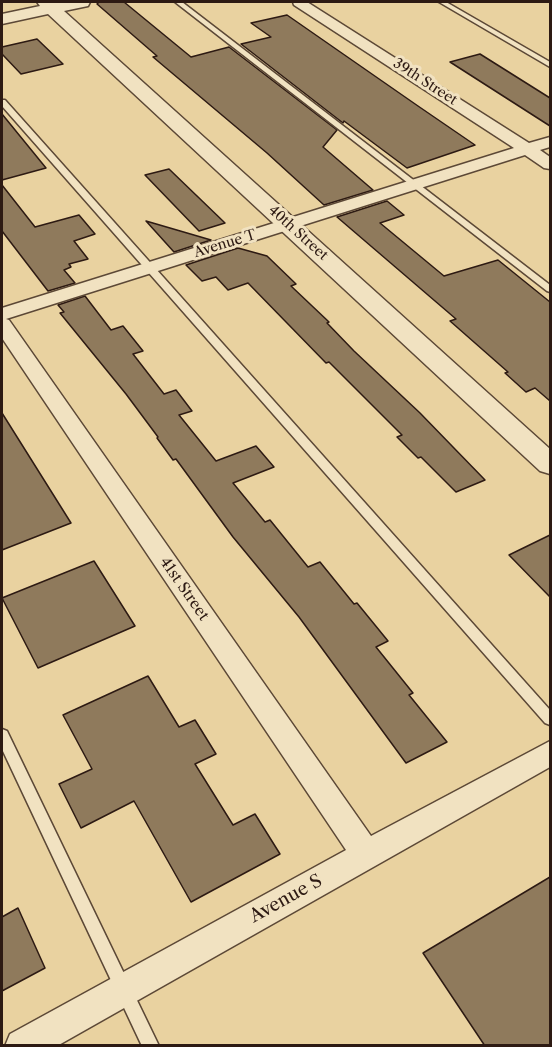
<!DOCTYPE html>
<style>
body{margin:0}
#map{position:relative;width:552px;height:1047px;overflow:hidden;background:#e9d2a0;font-family:"Libre Caslon Text",serif}
canvas{display:block}
.frame{position:absolute;inset:0;border:3px solid #2d1a13;pointer-events:none}
</style>
<div id="map">
<canvas width="552" height="1047"></canvas>
<div class="frame"></div>
</div>
<script>
const c = document.querySelector('canvas').getContext('2d');
c.lineJoin = 'round';
function paint(path, color) { c.fillStyle = color; c.fill(path, 'evenodd'); }
const shape = rows => new Path2D(rows.map(r => 'M' + r).join(''));
function stroke(path, color, width, dash) { c.strokeStyle = color; c.lineWidth = width; c.lineCap = dash ? 'butt' : 'round'; c.setLineDash(dash || []); c.stroke(path); }
function write(font, color, halo, rows, align = 'center') {
  c.font = font + ' "Libre Caslon Text",serif'; c.lineWidth = 6; c.setLineDash([]); c.textBaseline = 'middle'; c.strokeStyle = halo; c.fillStyle = color; for (const [text, x, y, turn = 0] of rows) {
    c.save(); c.translate(x, y); c.rotate((+turn || 0) * Math.PI / 180); c.textAlign = isNaN(turn) ? turn : align; if (halo) c.strokeText(text, 0, 0); c.fillText(text, 0, 0); c.restore();
  }
}
const building = shape([
 [99,2,124,2,191,57,229,47,337,130,323,147,373,190,324,205,267,153,153,57,157,56,97,4,99,2],
 [287,15,418,106,475,145,407,168,344,121,343,123,241,44,271,37,251,23,287,15],
 [37,39,63,64,21,74,2,54,2,47,37,39],
 [480,54,550,98,550,126,450,62,480,54],
 [2,114,46,168,2,180,2,114],
 [169,169,225,223,199,231,145,175,169,169],
 [2,185,35,227,79,215,95,234,74,241,88,259,69,264,71,267,64,270,75,283,48,291,2,231,2,185],
 [387,201,404,215,380,223,444,276,498,260,550,302,550,401,535,388,526,392,505,373,508,372,450,321,456,319,337,217,387,201],
 [146,221,211,240,174,252,146,221],
 [238,248,267,256,296,284,291,286,329,322,327,323,354,351,420,413,485,480,456,492,421,457,418,458,397,437,402,435,329,362,326,363,248,283,228,290,216,277,202,281,186,265,238,248],
 [85,296,111,330,123,326,143,351,133,354,164,394,176,390,192,411,179,415,216,461,256,446,274,467,233,483,265,522,270,520,308,567,320,562,354,604,357,603,388,641,376,647,413,693,409,695,447,742,406,763,299,617,233,537,176,459,173,460,157,438,158,437,126,394,60,313,64,312,58,305,85,296],
 [2,413,71,523,2,550,2,413],
 [550,535,550,597,509,555,550,535],
 [94,561,135,626,38,668,2,598,94,561],
 [148,676,179,727,195,720,216,754,195,764,233,825,255,814,280,854,191,902,134,801,81,828,59,784,92,769,63,715,148,676],
 [550,877,550,1046,485,1046,423,953,550,877],
 [18,908,45,968,2,991,2,917,18,908]
]);
const service = shape([
 [175,2,182,2,550,285,550,292,547,291,175,2],
 [439,2,446,2,550,62,550,67,439,2],
 [2,100,5,100,550,710,550,725,545,723,2,106,2,100],
 [2,729,7,731,159,1046,142,1046,2,749,2,729]
]);
const minor = shape([
 [293,2,307,2,529,143,550,137,550,147,540,150,550,157,550,169,544,168,525,155,6,319,9,320,371,836,550,741,550,767,57,1046,5,1046,10,1034,346,850,2,338,2,308,514,148,294,5,293,2]
]);
const tertiary = shape([
 [37,2,90,2,88,6,64,11,550,449,550,474,540,471,48,14,2,24,2,14,40,6,37,2]
]);
const farStreetnames = [
 ["39th Street",425,82,33],
 ["40th Street",298,233,42],
 ["Avenue T",225,244,-17]
];
const streetNames = [
 ["41st Street",184,589,55]
];
const nearStreetnames = [
 ["Avenue S",286,899,-29]
];
paint(building, '#8f7a5c');
stroke(building, '#2d1a13', 1.5);
stroke(service, '#5c4836', 3);
stroke(minor, '#5c4836', 3);
stroke(tertiary, '#5c4836', 3);
paint(service, '#f1e2c1');
paint(minor, '#f1e2c1');
paint(tertiary, '#f1e2c1');
write('14px', '#2d1a13', '#f1e2c1', farStreetnames);
write('15px', '#2d1a13', '#f1e2c1', streetNames);
write('18px', '#2d1a13', '#f1e2c1', nearStreetnames);
</script>
